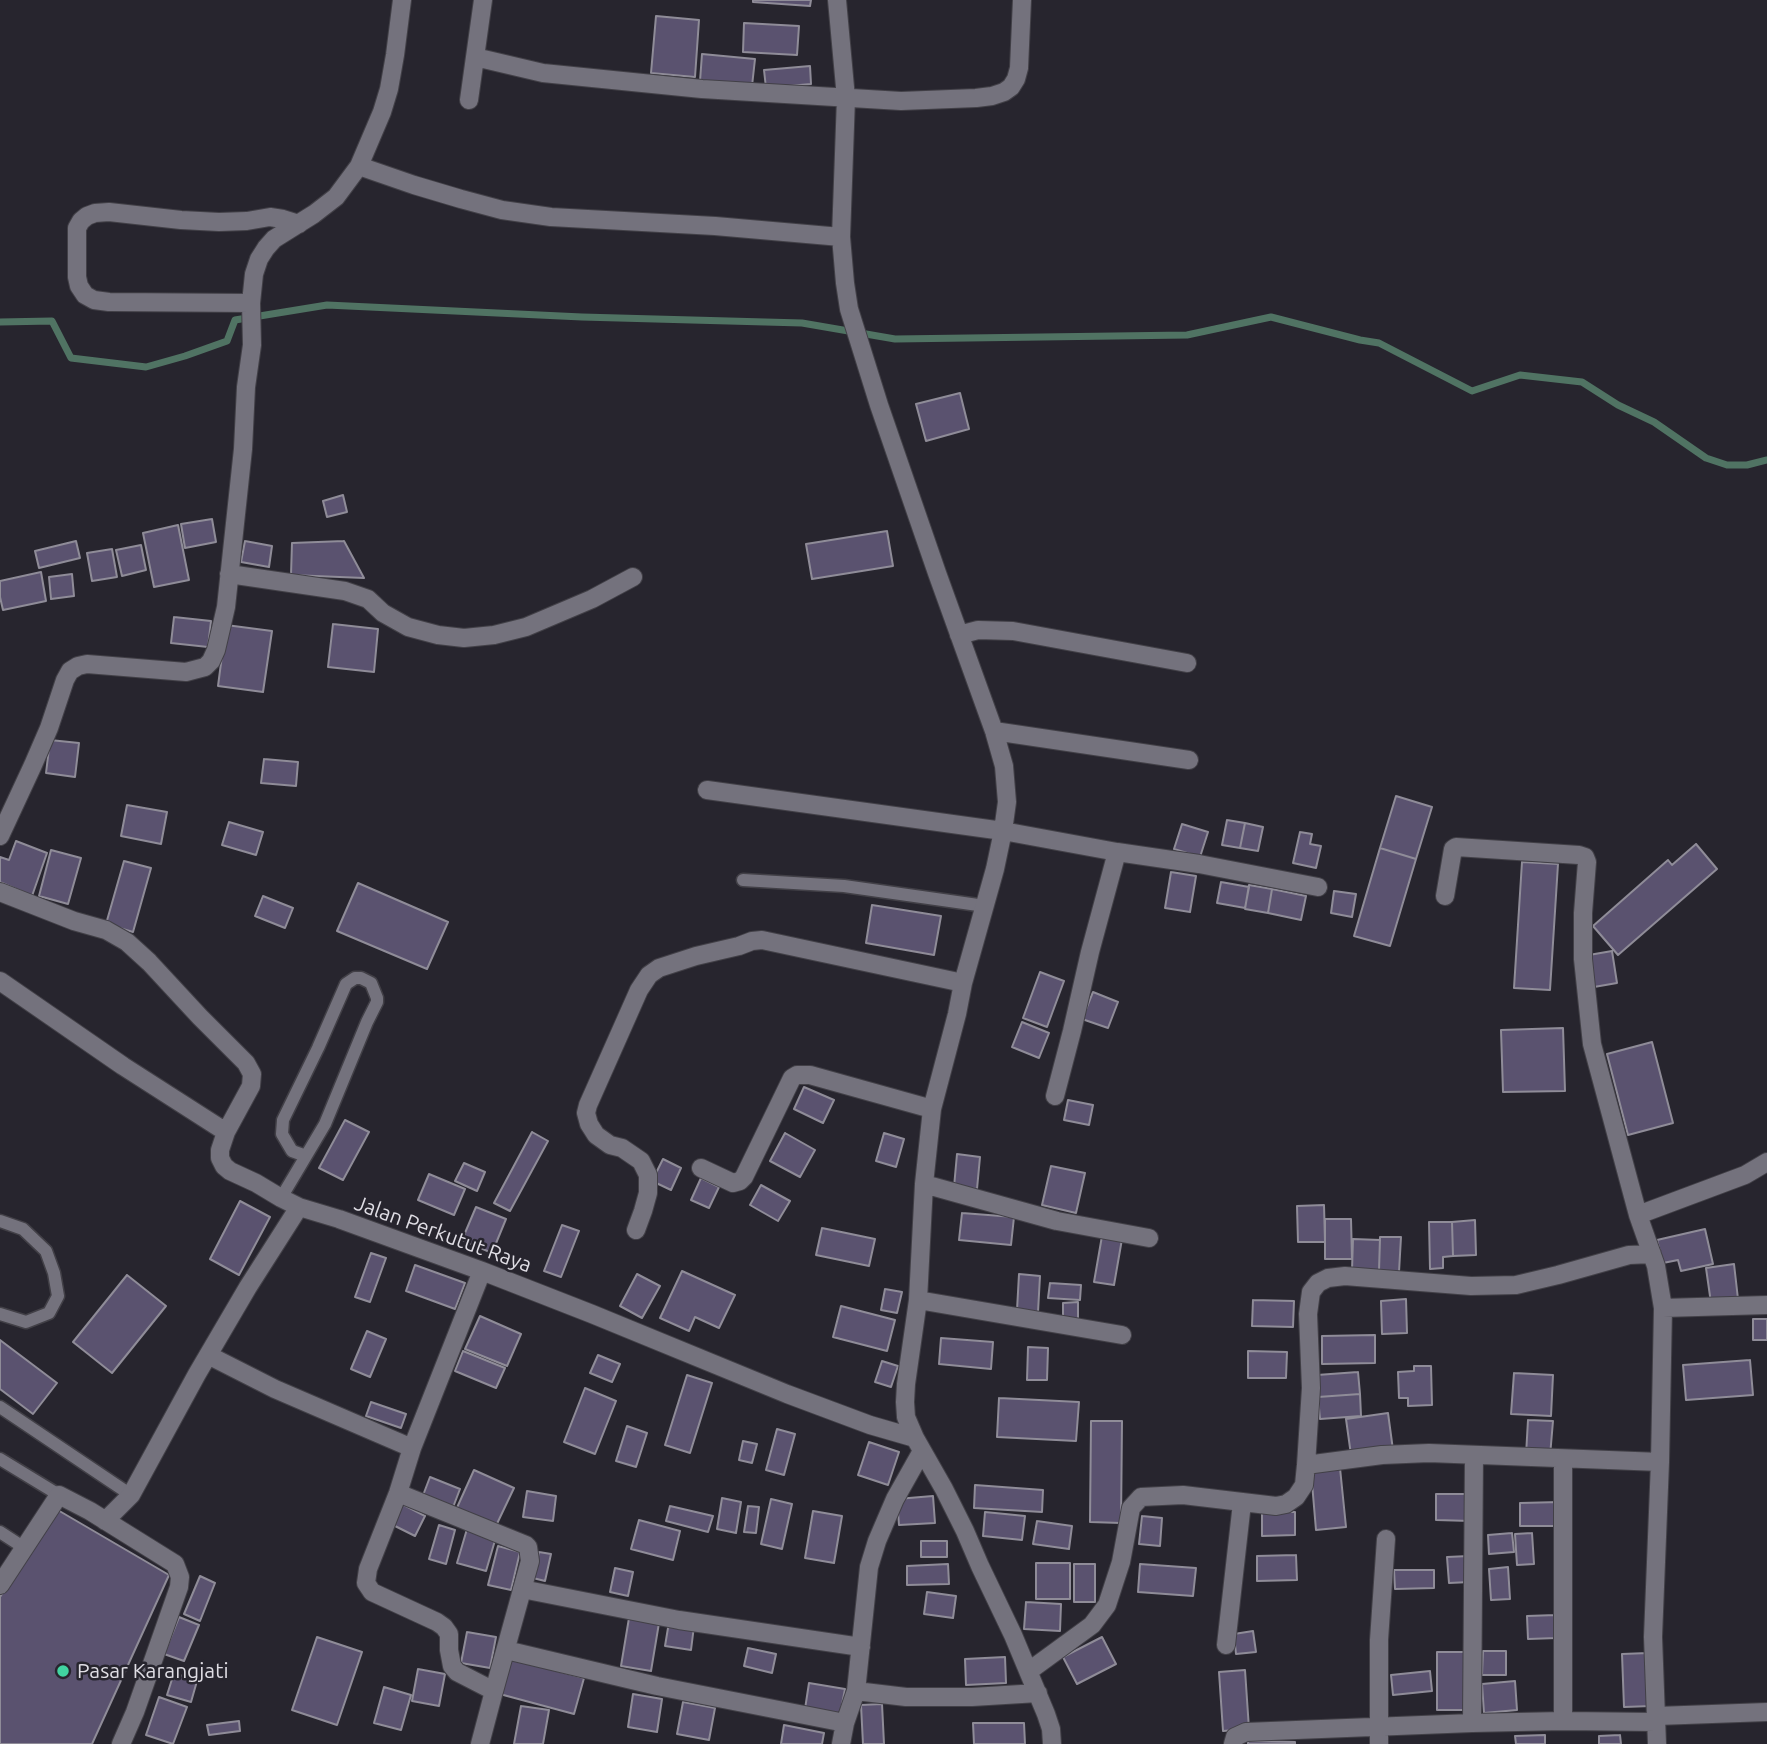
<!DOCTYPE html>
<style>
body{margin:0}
canvas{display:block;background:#27252e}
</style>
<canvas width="1767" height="1744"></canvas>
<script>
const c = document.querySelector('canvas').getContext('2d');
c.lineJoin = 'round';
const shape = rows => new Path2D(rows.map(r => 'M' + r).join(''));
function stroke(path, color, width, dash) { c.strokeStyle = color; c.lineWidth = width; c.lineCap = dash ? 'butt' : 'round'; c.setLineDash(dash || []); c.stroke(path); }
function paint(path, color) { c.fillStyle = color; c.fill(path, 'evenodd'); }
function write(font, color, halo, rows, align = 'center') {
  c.font = font + ' Ubuntu,sans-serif'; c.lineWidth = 5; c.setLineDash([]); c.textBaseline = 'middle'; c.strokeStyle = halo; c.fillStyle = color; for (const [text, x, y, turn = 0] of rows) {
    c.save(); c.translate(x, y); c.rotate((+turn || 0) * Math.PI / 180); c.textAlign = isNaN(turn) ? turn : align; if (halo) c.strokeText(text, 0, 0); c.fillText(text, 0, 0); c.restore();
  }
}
const stream = shape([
 [0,322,52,321,71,358,146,367,185,356,227,341,235,320,327,305,582,317,802,323,895,339,1187,335,1271,317,1360,340,1379,343,1472,391,1520,375,1582,382,1618,405,1654,422,1706,458,1727,465,1747,465,1767,460]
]);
const building = shape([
 [753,0,811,0,810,6,753,2,753,0],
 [656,16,699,20,695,77,651,73,656,16],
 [744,23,799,26,797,55,743,52,744,23],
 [702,54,755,59,752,86,700,81,702,54],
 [810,66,811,84,766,88,764,70,810,66],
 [960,393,969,429,926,441,916,404,960,393],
 [343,495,347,512,327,517,323,501,343,495],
 [212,519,216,542,185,548,181,524,212,519],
 [178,525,189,580,154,587,143,533,178,525],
 [887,531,893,566,812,579,806,544,887,531],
 [76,541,80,558,39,568,35,551,76,541],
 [245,541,272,546,269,567,241,562,245,541],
 [344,541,364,578,291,575,292,543,344,541],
 [141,545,146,570,122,576,116,550,141,545],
 [112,549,117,577,92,581,87,553,112,549],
 [41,572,46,601,3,610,0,597,0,581,41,572],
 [72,574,74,596,51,599,49,577,72,574],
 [174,617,211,621,208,647,171,643,174,617],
 [333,624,378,629,374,672,328,667,333,624],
 [226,625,272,631,263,692,218,686,226,625],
 [50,740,79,743,75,777,46,773,50,740],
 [264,759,298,762,296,786,261,783,264,759],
 [1396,796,1432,807,1416,859,1380,848,1396,796],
 [127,805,167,812,161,844,121,836,127,805],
 [1227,820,1245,823,1240,848,1222,845,1227,820],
 [229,822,263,832,256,855,222,845,229,822],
 [1245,823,1263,827,1258,851,1240,848,1245,823],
 [1182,824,1208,832,1200,857,1174,849,1182,824],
 [1300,832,1312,834,1310,844,1321,846,1316,868,1293,863,1300,832],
 [16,841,47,853,32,896,0,882,0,857,9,860,16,841],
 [1696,844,1717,869,1618,955,1593,926,1668,860,1672,865,1696,844],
 [1380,848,1416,859,1390,946,1354,936,1380,848],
 [51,850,81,858,68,904,39,896,51,850],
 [124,861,151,868,133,932,106,924,124,861],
 [1522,862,1558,864,1550,990,1514,988,1522,862],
 [1171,872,1196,876,1190,912,1165,908,1171,872],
 [1221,882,1249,887,1245,908,1217,903,1221,882],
 [358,883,448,922,427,969,337,931,358,883],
 [1249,885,1272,889,1268,913,1245,909,1249,885],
 [1272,889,1306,896,1301,920,1268,913,1272,889],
 [1334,891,1356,894,1352,917,1331,913,1334,891],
 [263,896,293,908,285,928,255,916,263,896],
 [872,905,941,916,934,955,866,943,872,905],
 [1612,951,1617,983,1594,987,1589,955,1612,951],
 [1040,972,1064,981,1047,1027,1023,1018,1040,972],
 [1093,992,1118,1002,1108,1028,1082,1019,1093,992],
 [1022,1022,1049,1033,1039,1058,1012,1047,1022,1022],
 [1563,1028,1565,1091,1503,1092,1501,1030,1563,1028],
 [1652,1042,1673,1123,1628,1135,1607,1054,1652,1042],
 [804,1087,834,1100,823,1123,794,1109,804,1087],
 [1068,1100,1093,1105,1089,1125,1064,1120,1068,1100],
 [345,1120,369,1132,343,1180,319,1168,345,1120],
 [532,1132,548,1141,510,1211,494,1203,532,1132],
 [785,1133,815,1150,800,1177,770,1161,785,1133],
 [884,1133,904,1139,896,1167,876,1161,884,1133],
 [957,1154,980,1157,977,1189,954,1187,957,1154],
 [663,1159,681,1168,671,1190,652,1181,663,1159],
 [464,1163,485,1172,477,1191,455,1181,464,1163],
 [1051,1166,1085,1173,1076,1213,1042,1205,1051,1166],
 [429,1174,465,1189,454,1215,418,1200,429,1174],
 [701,1178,719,1187,709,1208,691,1200,701,1178],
 [761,1185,790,1201,778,1221,750,1205,761,1185],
 [240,1201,270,1217,239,1275,210,1259,240,1201],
 [1324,1205,1325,1242,1298,1242,1297,1206,1324,1205],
 [476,1207,506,1219,492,1253,462,1240,476,1207],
 [962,1213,1014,1217,1011,1245,959,1240,962,1213],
 [1325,1219,1351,1219,1352,1259,1325,1259,1325,1219],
 [1475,1220,1476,1255,1453,1256,1452,1222,1475,1220],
 [1429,1222,1452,1222,1453,1256,1443,1257,1443,1268,1430,1269,1429,1222],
 [562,1225,579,1231,561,1277,544,1271,562,1225],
 [822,1228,875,1239,869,1266,816,1255,822,1228],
 [1705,1229,1713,1264,1681,1271,1678,1260,1663,1263,1657,1240,1705,1229],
 [1102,1236,1122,1239,1114,1285,1094,1282,1102,1236],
 [1380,1237,1401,1237,1399,1272,1379,1271,1380,1237],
 [1353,1239,1380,1240,1379,1271,1352,1270,1353,1239],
 [371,1253,386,1258,370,1302,355,1297,371,1253],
 [1734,1264,1738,1299,1711,1303,1706,1268,1734,1264],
 [415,1265,465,1283,455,1309,406,1291,415,1265],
 [682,1271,735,1295,719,1328,695,1317,689,1331,660,1318,682,1271],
 [637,1274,660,1286,642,1318,620,1306,637,1274],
 [1019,1274,1040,1276,1038,1312,1017,1310,1019,1274],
 [127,1275,166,1306,112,1373,73,1342,127,1275],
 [1050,1283,1081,1285,1080,1300,1048,1298,1050,1283],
 [885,1289,902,1292,897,1313,881,1310,885,1289],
 [1406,1299,1407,1333,1382,1334,1381,1301,1406,1299],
 [1253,1300,1294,1301,1293,1327,1252,1326,1253,1300],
 [1078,1302,1078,1320,1063,1321,1063,1303,1078,1302],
 [841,1306,895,1320,887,1351,833,1337,841,1306],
 [480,1316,521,1334,507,1366,465,1349,480,1316],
 [1753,1319,1767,1319,1767,1340,1753,1340,1753,1319],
 [367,1331,386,1339,370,1377,351,1369,367,1331],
 [1375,1335,1375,1363,1322,1364,1322,1336,1375,1335],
 [941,1338,993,1342,991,1369,939,1364,941,1338],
 [0,1340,57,1383,33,1414,0,1389,0,1340],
 [1028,1347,1048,1348,1047,1380,1027,1380,1028,1347],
 [463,1351,505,1368,496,1388,455,1371,463,1351],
 [1248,1351,1287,1352,1286,1378,1248,1378,1248,1351],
 [598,1355,620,1364,612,1382,590,1373,598,1355],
 [1750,1360,1753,1395,1686,1400,1683,1365,1750,1360],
 [882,1361,898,1366,891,1387,875,1382,882,1361],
 [1414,1366,1431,1366,1432,1405,1408,1406,1408,1398,1399,1398,1398,1372,1414,1371,1414,1366],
 [1358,1372,1360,1394,1318,1397,1317,1375,1358,1372],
 [1514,1373,1553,1375,1551,1416,1511,1414,1514,1373],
 [687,1375,712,1383,690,1453,665,1445,687,1375],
 [585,1388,616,1401,595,1454,564,1442,585,1388],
 [1360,1394,1361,1416,1320,1419,1318,1397,1360,1394],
 [999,1398,1079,1402,1076,1441,997,1437,999,1398],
 [371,1402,406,1414,401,1428,366,1416,371,1402],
 [1388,1413,1393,1450,1351,1455,1346,1419,1388,1413],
 [1528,1420,1553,1421,1550,1456,1526,1455,1528,1420],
 [1091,1421,1122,1421,1121,1523,1090,1522,1091,1421],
 [627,1426,647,1433,636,1467,616,1461,627,1426],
 [777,1429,795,1434,784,1475,766,1470,777,1429],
 [743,1441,757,1444,752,1463,739,1460,743,1441],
 [869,1442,899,1452,888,1485,858,1475,869,1442],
 [1340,1468,1346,1527,1316,1530,1311,1471,1340,1468],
 [474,1470,514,1488,494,1530,455,1512,474,1470],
 [430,1477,460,1489,452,1510,422,1498,430,1477],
 [975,1485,1043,1490,1042,1512,974,1508,975,1485],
 [527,1491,556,1496,553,1521,523,1517,527,1491],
 [1436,1494,1471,1494,1471,1521,1436,1520,1436,1494],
 [933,1496,935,1523,899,1525,897,1499,933,1496],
 [722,1498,741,1502,736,1533,717,1529,722,1498],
 [771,1499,792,1504,782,1549,761,1544,771,1499],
 [1560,1502,1560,1526,1520,1526,1520,1503,1560,1502],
 [402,1504,425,1516,415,1536,391,1524,402,1504],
 [670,1506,713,1516,708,1532,666,1521,670,1506],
 [748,1506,759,1507,756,1533,744,1532,748,1506],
 [56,1509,169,1575,92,1744,0,1744,0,1597,56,1509],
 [813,1511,842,1516,834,1563,805,1558,813,1511],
 [985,1512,1025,1516,1022,1540,983,1536,985,1512],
 [1262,1512,1295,1512,1295,1535,1262,1536,1262,1512],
 [1142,1516,1162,1518,1160,1546,1139,1544,1142,1516],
 [639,1520,680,1531,673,1560,631,1549,639,1520],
 [1037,1521,1072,1526,1069,1549,1033,1544,1037,1521],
 [439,1525,455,1530,446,1564,429,1559,439,1525],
 [467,1529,496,1537,486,1571,457,1563,467,1529],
 [1512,1533,1514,1552,1489,1554,1488,1535,1512,1533],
 [1532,1533,1534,1564,1517,1565,1515,1534,1532,1533],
 [921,1541,947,1541,947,1557,921,1557,921,1541],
 [498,1546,520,1552,511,1590,488,1585,498,1546],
 [539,1552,551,1554,545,1581,533,1578,539,1552],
 [1296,1555,1297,1580,1257,1581,1257,1556,1296,1555],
 [1469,1556,1470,1582,1449,1583,1447,1557,1469,1556],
 [1036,1563,1070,1563,1070,1599,1036,1599,1036,1563],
 [948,1564,949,1584,907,1585,907,1566,948,1564],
 [1074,1564,1095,1564,1095,1602,1074,1602,1074,1564],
 [1140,1564,1196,1568,1193,1596,1138,1592,1140,1564],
 [1508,1567,1510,1599,1491,1600,1489,1569,1508,1567],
 [615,1568,633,1572,628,1596,610,1592,615,1568],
 [1394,1570,1434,1570,1434,1588,1395,1589,1394,1570],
 [200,1576,215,1583,200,1621,184,1614,200,1576],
 [927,1592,956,1596,953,1618,924,1614,927,1592],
 [1026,1602,1061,1604,1060,1631,1024,1629,1026,1602],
 [1556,1615,1557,1638,1528,1639,1527,1616,1556,1615],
 [179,1617,199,1625,184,1661,164,1654,179,1617],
 [629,1618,659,1623,651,1671,621,1666,629,1618],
 [669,1622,694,1626,691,1650,665,1646,669,1622],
 [1253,1631,1256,1652,1236,1654,1234,1634,1253,1631],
 [467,1632,496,1637,490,1668,461,1663,467,1632],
 [317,1637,362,1652,337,1725,292,1710,317,1637],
 [1102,1637,1116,1664,1077,1684,1063,1657,1102,1637],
 [748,1648,776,1654,772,1673,744,1666,748,1648],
 [1483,1651,1506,1651,1506,1675,1482,1675,1483,1651],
 [1437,1652,1465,1652,1465,1710,1437,1710,1437,1652],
 [1648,1653,1651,1706,1624,1707,1622,1654,1648,1653],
 [505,1657,584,1678,574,1714,496,1693,505,1657],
 [1005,1657,1006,1683,966,1685,965,1659,1005,1657],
 [418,1669,445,1674,439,1706,412,1701,418,1669],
 [1245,1670,1249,1729,1223,1731,1219,1672,1245,1670],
 [1430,1671,1432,1691,1393,1695,1391,1675,1430,1671],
 [174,1673,197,1681,191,1702,167,1695,174,1673],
 [1515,1681,1517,1710,1484,1713,1482,1684,1515,1681],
 [809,1683,845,1689,840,1715,805,1709,809,1683],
 [384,1687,411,1695,401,1730,374,1723,384,1687],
 [633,1694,662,1699,657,1732,628,1727,633,1694],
 [159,1697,187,1707,173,1744,146,1735,159,1697],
 [683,1702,715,1708,709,1740,677,1734,683,1702],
 [882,1704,884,1744,863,1744,861,1705,882,1704],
 [521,1706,549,1710,543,1744,514,1744,521,1706],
 [239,1721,240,1731,209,1735,207,1725,239,1721],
 [973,1723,1024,1723,1025,1744,974,1744,973,1723],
 [784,1725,824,1733,822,1744,781,1744,784,1725],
 [1545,1735,1545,1744,1516,1744,1515,1736,1545,1735],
 [1620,1735,1621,1744,1599,1744,1599,1736,1620,1735],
 [1248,1741,1295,1742,1295,1744,1248,1744,1248,1741]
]);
const service = shape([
 [743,880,844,886,985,906],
 [281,1198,306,1156,325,1124,367,1022,377,1002,377,998,371,983,361,978,355,978,346,984,318,1048,283,1120,282,1134,292,1151,306,1156],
 [0,1221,23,1229,46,1251,54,1273,58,1296,49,1313,26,1322,0,1314],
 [0,1407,131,1495],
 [0,1459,59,1495],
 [0,1532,23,1547]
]);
const minor = shape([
 [837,0,846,98,841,237,845,283,849,309,879,405,937,573,994,731,1004,766,1007,802,1003,831,995,869,963,983,957,1014,932,1109,924,1184,918,1300,906,1384,905,1402,906,1417,915,1438,944,1489,965,1531,980,1566,1013,1635,1046,1714,1051,1729,1052,1744],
 [475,57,543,73,702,89,901,101,976,98,992,96,1004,92,1011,87,1016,79,1019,68,1022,0],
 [469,100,483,0],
 [359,166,414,185,461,199,502,210,551,217,715,226,841,237],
 [251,303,109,302,94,300,85,295,79,286,77,277,77,228,81,221,87,216,95,213,109,212,181,220,219,222,247,221,270,217,283,219,299,224],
 [229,574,345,591,368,599,383,613,408,627,438,635,464,638,494,635,526,627,592,599,633,577],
 [959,635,978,630,1013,631,1187,663],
 [994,731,1189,760],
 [707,790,1003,831,1117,852,1199,864,1318,887],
 [0,836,33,765,49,728,65,680,70,671,78,666,87,664,186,672,205,667,211,661,216,650,226,607,243,449,246,387,252,345,251,303,254,274,259,259,266,248,274,239,314,214,336,197,359,166,382,112,389,89,395,55,402,0],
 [0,892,74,921,106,930,127,942,149,962,200,1017,246,1063,252,1074,251,1086,226,1132,220,1150,220,1158,224,1166,230,1171,256,1183,281,1198,299,1207],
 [1445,896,1453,849,1456,847,1579,855,1585,857,1587,862,1583,913,1583,959,1592,1044,1638,1215,1656,1266,1663,1308,1660,1462,1653,1637,1657,1744],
 [0,981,123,1066,226,1132],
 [1055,1096,1072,1031,1090,952,1117,852],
 [701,1168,733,1183,740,1181,744,1177,792,1078,797,1075,810,1075,932,1109],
 [924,1184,1057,1221,1149,1238],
 [1638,1215,1745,1175,1767,1162],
 [636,1230,643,1211,648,1193,648,1175,641,1161,622,1148,610,1145,596,1135,589,1124,586,1113,588,1105,639,990,649,975,659,968,696,956,739,946,752,941,762,940,963,983],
 [918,1300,1122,1335],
 [1663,1308,1767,1305],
 [208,1355,275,1389,412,1448],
 [1306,1465,1382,1455,1429,1453,1660,1462],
 [398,1493,526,1545,528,1547,530,1561,494,1691],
 [105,1521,131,1495,197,1374,248,1287,299,1207,339,1219,482,1271,592,1314,787,1394,870,1425,915,1438],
 [0,1585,59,1495,90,1511,175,1564,180,1577,179,1587,135,1712,121,1744],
 [522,1589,679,1620,861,1647],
 [1226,1645,1242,1503],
 [506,1650,657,1686,845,1723],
 [1029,1671,1092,1625,1107,1605,1121,1562,1131,1508,1141,1497,1183,1495,1276,1506,1286,1504,1296,1497,1304,1485,1306,1465,1311,1388,1308,1314,1311,1292,1318,1283,1328,1278,1345,1276,1471,1286,1516,1285,1558,1275,1629,1255,1652,1254],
 [856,1691,906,1697,972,1697,1038,1693],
 [1657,1716,1767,1712],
 [1563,1721,1563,1459],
 [1472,1723,1474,1455],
 [480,1744,494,1691,457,1672,452,1666,449,1650,449,1634,444,1627,437,1622,372,1592,366,1583,368,1569,398,1493,412,1448,482,1271],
 [841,1744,845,1723,856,1691,869,1567,877,1541,895,1499,922,1451],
 [1233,1744,1235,1737,1246,1732,1472,1723,1563,1721,1656,1722],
 [1379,1744,1379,1640,1386,1539]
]);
const markers = [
 [63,1671,7,"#41d4a1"]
];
const streetNames = [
 ["Jalan Perkutut Raya",443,1234,20]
];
const poiNames = [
 ["Pasar Karangjati",77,1671]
];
stroke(stream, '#507363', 7);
paint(building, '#5a526f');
stroke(building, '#8f8c98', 2);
stroke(service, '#424047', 15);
stroke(minor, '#424047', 20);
stroke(service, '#74727d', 12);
stroke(minor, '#74727d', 18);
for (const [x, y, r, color] of markers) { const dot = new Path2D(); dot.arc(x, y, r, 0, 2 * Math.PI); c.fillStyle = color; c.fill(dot); stroke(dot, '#27252e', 2.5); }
write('21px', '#dfdde4', '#27252e', streetNames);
write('21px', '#dfdde4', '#27252e', poiNames, 'left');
</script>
